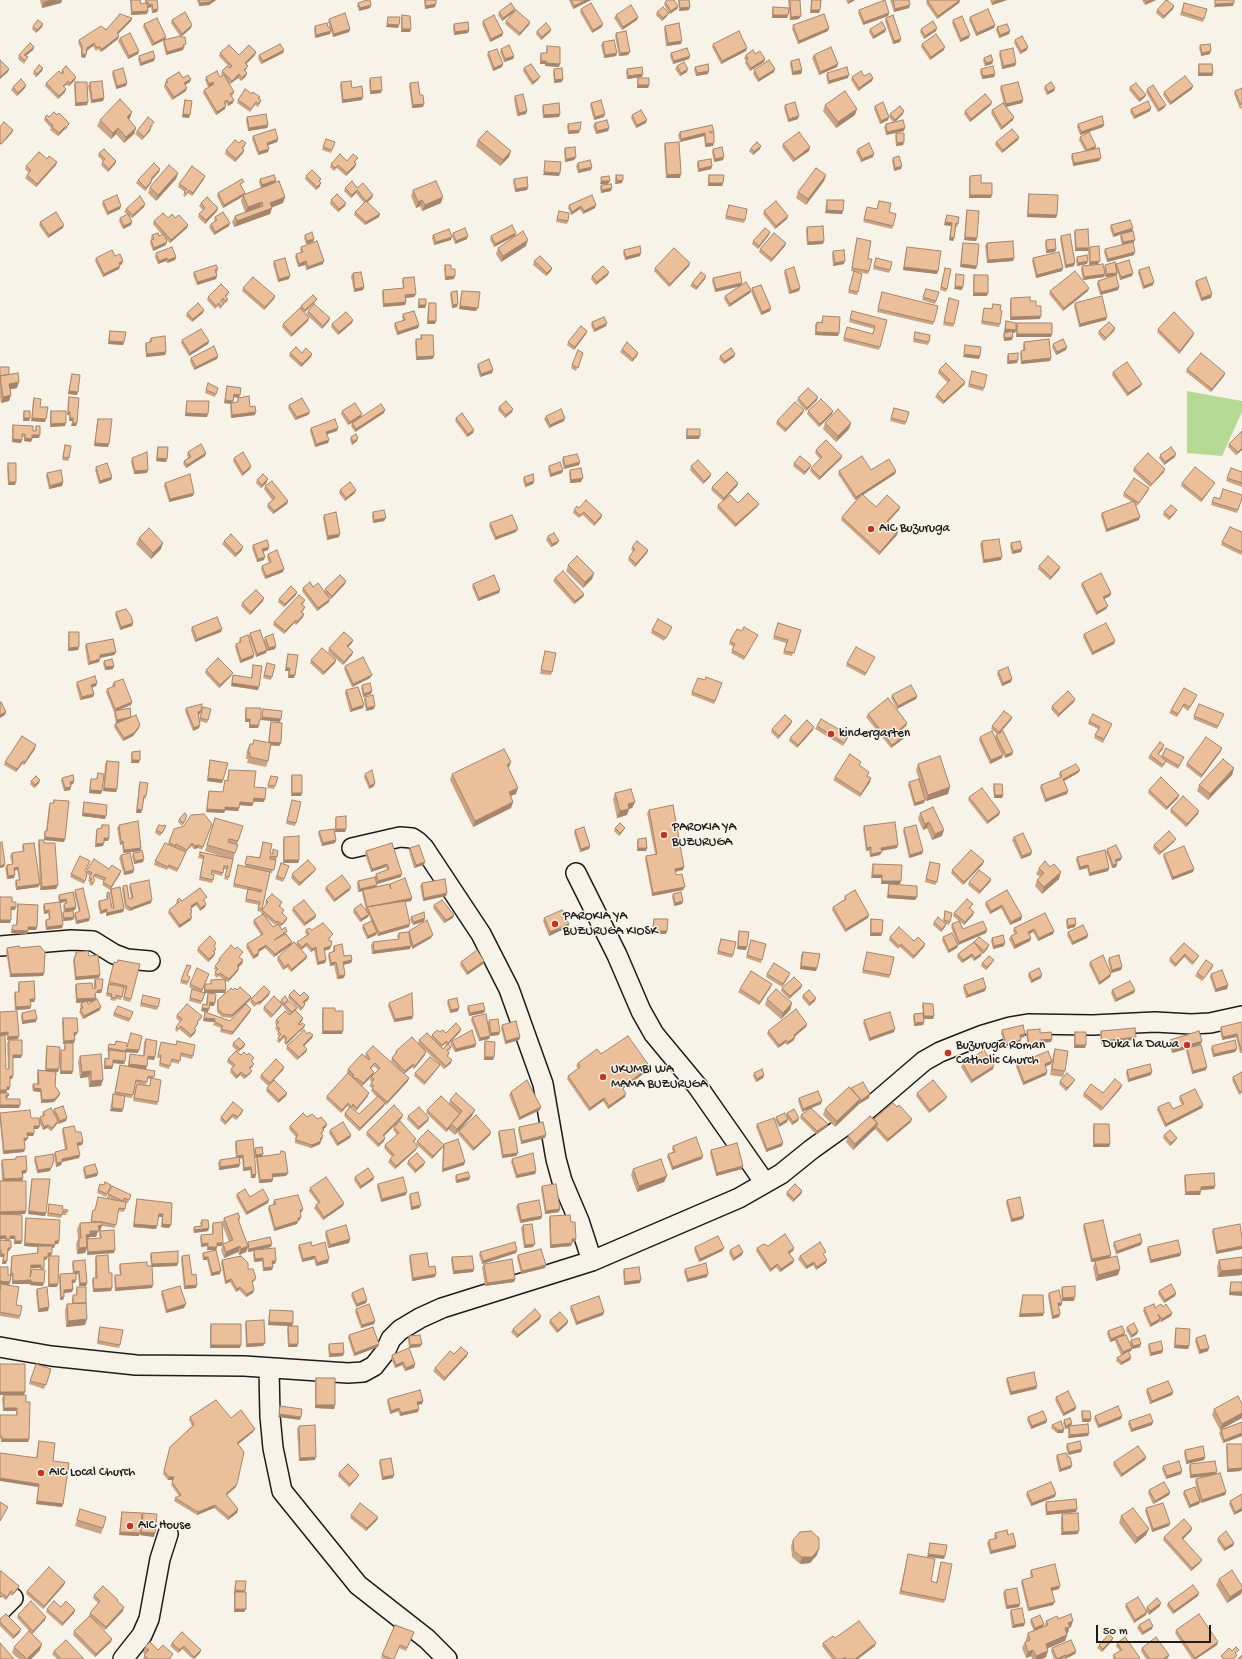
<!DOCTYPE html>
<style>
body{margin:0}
#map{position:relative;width:1242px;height:1659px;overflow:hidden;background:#f7f3e8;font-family:"Gochi Hand",sans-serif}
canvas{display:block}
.scale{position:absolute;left:1096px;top:1625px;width:115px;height:18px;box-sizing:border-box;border:2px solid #1c1c1c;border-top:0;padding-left:5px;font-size:12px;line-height:14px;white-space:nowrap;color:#1c1c1c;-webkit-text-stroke:3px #f7f3e8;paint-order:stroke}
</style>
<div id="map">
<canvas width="1242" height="1659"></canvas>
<div class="scale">50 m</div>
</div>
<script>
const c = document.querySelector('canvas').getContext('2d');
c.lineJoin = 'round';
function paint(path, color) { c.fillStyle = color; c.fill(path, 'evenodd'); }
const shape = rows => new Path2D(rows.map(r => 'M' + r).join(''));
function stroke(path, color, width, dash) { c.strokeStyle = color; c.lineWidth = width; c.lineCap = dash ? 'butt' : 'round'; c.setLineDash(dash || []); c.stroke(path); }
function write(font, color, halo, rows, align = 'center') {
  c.font = font + ' "Gochi Hand",sans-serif'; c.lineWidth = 3; c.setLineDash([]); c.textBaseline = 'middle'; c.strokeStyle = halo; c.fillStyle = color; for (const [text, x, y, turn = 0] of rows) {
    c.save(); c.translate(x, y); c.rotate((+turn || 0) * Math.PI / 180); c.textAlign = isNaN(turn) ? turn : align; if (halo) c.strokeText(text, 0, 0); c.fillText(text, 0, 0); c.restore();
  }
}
const green = shape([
 [1187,391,1242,401,1242,412,1222,456,1187,453]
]);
const minor = shape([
 [352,848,400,837,412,838,418,842,424,848,481,934,509,989,543,1084,556,1159,562,1181,579,1221,592,1261],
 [576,873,617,955,641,1011,654,1034,698,1087,765,1183],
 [0,946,71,940,93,941,114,954,127,959,150,961],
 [0,1347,51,1356,136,1365,244,1366,348,1373,363,1372,374,1366,385,1352,391,1339,400,1330,420,1318,442,1308,592,1261,739,1198,781,1174,812,1149,868,1109,924,1061,940,1052,960,1044,983,1035,1010,1027,1028,1024,1093,1025,1155,1022,1191,1024,1210,1023,1242,1016],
 [269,1369,270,1416,273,1448,282,1491,358,1585,427,1639,447,1659],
 [0,1611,13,1598],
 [123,1659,142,1635,149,1619,160,1559,168,1534]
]);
const wall = shape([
 [40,0,62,0,61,3,42,8],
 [130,0,140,0,141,4,145,4,145,0,157,0,158,9,157,12,152,13,151,7,148,8,147,14,131,15],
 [197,0,216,0,209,5,199,6],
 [425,0,436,0,435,7,425,9,424,2],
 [569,0,591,0,573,9],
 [678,0,689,0,689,10,679,11],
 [788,0,800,0,799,19,790,20],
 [811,0,821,0,820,10,819,13,810,13],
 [846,0,855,0,848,4],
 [890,0,909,0,909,8,894,12],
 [927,0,960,0,959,3,937,19,926,3],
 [990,0,1007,0,992,5],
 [1142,0,1156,0,1145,5],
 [665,2,678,6,677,9,670,14,664,5],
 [358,3,370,8,359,11,357,6],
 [1184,3,1207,9,1203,22,1180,15],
 [1174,6,1173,9,1163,19,1156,13,1157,10],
 [773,7,788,15,787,18,772,18,772,10],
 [515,9,514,12,502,21,498,15,499,12],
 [581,9,602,27,592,33,580,12],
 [859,10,889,13,888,16,863,25,858,13],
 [657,12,669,13,667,16,662,21,656,15],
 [402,15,411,29,410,32,401,32,401,18],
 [616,15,638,17,637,20,622,30,614,18],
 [970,17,995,25,994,28,976,36,969,20],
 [132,18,131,21,118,34,119,36,118,39,101,52,98,49,96,51,93,46,87,51,85,58,81,57,81,49,78,43,79,40],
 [886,18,900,42,893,44,885,21],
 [329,19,350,29,349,32,333,37,331,31,330,34,315,38,314,29,315,26,330,27,328,22],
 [172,20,191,28,181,37,185,47,184,47,183,50,166,55,163,43,164,40,152,46,143,27,144,24,166,37,165,40,180,36,171,23],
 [953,20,969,38,960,42,952,23],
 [483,21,503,33,502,36,490,42,482,24],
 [506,21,530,22,529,25,519,36,505,24],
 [43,24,42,27,36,33,32,29,33,26],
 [454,24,469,30,468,33,454,35,453,27],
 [793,25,829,28,828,31,798,44,792,29],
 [665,26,681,44,666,46,664,29],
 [997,27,1010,31,1009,34,999,38,996,30],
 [551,29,550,32,541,40,536,34,537,31],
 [870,29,886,29,885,32,873,39,869,32],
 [921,29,936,31,924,39,920,32],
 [616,33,628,55,619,56,615,36],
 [120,38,138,54,128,59,118,41],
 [1015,40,1027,50,1020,54,1014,43],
 [603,42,617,53,616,56,604,58,601,45],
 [713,44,747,48,746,51,721,64,712,47],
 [922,44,944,50,930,60,921,47],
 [1200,45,1210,54,1201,56,1199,48],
 [547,46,559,67,545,66,545,64,540,64,540,56,541,53,546,53,546,50],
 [34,47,33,50,26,56,26,60,24,64,18,59,19,55],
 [501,49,514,56,513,59,504,62,500,52],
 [284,50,283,53,261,64,258,58,259,55],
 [1000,51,1016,63,1015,66,1002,69,999,54],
 [488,52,503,64,502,67,493,71,487,55],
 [220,53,239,55,255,55,246,64,247,69,245,71,247,73,246,76,241,81,238,78,230,84,228,82,234,92,233,95,231,96,233,103,228,106,226,103,225,104,225,109,216,115,203,93,204,90,212,85,208,87,205,80,206,77,220,77,222,76,221,74,222,71,230,68,219,56],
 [671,53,689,59,673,64,670,56],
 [755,54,765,59,764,62,750,71,745,63,746,61,744,58,746,55],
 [814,55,838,64,837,67,819,75,812,58],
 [139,56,154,61,140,66,138,59],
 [984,58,993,61,992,64,985,66,983,61],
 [791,61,802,70,801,74,792,75,790,64],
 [1199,64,1213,73,1212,76,1198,76,1198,67],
 [677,66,687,72,680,76,675,69],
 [695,67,708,74,696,76,694,70],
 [524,68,538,80,532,85,523,71],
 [554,69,562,82,554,83,553,72],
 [627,69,642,77,627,79,626,72],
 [981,69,995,74,994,77,982,79,980,72],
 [62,70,75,80,69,86,67,85,64,87,65,92,58,99,45,86,46,83,61,73],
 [754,70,774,72,758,82,753,74],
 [34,71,42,71,36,77,33,74],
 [113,71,127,83,126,86,116,89,112,74],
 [827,73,848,78,828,84,826,76],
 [864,76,873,78,872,81,858,91,851,80,852,77],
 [183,78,191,79,190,82,185,85,186,91,172,100,164,87,166,80],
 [370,78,381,93,370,94,369,81],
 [638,78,649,85,648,88,637,88,637,81],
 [75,82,87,105,75,106,74,85],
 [90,82,104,98,103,101,91,103,88,86],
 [341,82,352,88,362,100,342,103,340,85],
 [410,83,420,95,423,107,412,108,409,86],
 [26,85,25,88,17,96,11,90,13,87],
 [1001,86,1023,100,1022,103,1006,107,1013,120,1001,130,991,113,992,110,1004,104,1000,89],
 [1045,86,1055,88,1054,91,1047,95,1044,89],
 [1193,86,1192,89,1170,105,1163,95,1164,92],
 [1130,87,1146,95,1144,98,1139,102,1129,90],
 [1147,89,1166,105,1164,108,1158,112,1146,92],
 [1235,91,1242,108,1240,109,1234,94],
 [252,94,260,97,259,99,261,100,258,107,255,105,250,112,237,103,238,100],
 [515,96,527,111,526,114,517,116,514,99],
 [185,100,189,118,182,117,184,103],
 [591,103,604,117,594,120,590,106],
 [543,105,560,114,559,117,543,118,542,108],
 [785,105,798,119,788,122,784,108],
 [825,105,855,115,836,128,823,111],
 [991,105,970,122,964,114,965,111],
 [875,106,889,117,888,120,880,124,874,109],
 [1151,108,1150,111,1134,119,1130,112,1131,109],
 [890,114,903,114,894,122,904,131,886,135,884,127,886,124,893,122,889,117],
 [632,115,646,123,636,128,631,118],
 [45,117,49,117,68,127,65,130,64,130,58,136,50,130,51,128,50,127,44,120],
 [247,117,268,125,267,128,248,131,246,120],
 [130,118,129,120,136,128,134,134,124,143,116,134,111,139,97,126,100,120],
 [595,123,609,128,608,131,596,134,593,126],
 [568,124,579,133,568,134,567,127],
 [1078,124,1104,124,1103,127,1080,135,1077,127],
 [153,125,151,128,150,131,142,140,135,134,137,131],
 [680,132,713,133,713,146,705,147,704,136,680,142,678,135],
 [896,133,904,142,903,145,896,146,895,136],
 [253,136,278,139,277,142,268,145,268,152,258,155,252,139],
 [1019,137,1018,140,1002,153,995,145,996,142],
 [1080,137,1096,146,1095,149,1093,150,1099,161,1073,166,1071,157,1072,154,1085,151,1079,140],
 [326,139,335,142,331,153,322,150],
 [478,140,509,157,500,166,476,146],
 [239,143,246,143,245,146,243,149,244,150,243,153,235,162,225,154,226,150],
 [665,143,680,178,666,178,664,146],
 [783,144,810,147,809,151,793,162,782,147],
 [565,148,576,157,574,160,565,162,564,151],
 [751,148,760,149,753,155,749,151],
 [713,149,723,160,714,162,712,152],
 [858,149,873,157,861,162,856,152],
 [99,153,116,161,115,164,108,172,101,165,103,161,98,156],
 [893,158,901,169,894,171,892,161],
 [47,159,56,165,36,187,25,178,27,175,29,173,25,169,26,166],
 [347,161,357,162,355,163,356,164,355,167,346,176,337,168,334,171,330,167,331,164],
 [698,161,712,166,711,169,698,172,697,164],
 [578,163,592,167,591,170,578,173,576,166],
 [160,169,159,172,152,180,151,183,145,191,136,183,138,180],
 [178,173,176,179,156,201,148,193,150,187],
 [616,175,622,183,615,184,615,178],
 [709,175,723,183,722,186,708,186,708,178],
 [826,175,824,181,806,205,796,198,798,192],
 [306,176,321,179,320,182,320,186,316,190,305,179],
 [970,176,981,183,991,198,969,198,969,179],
 [204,179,192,196,188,193,185,197,183,195,185,192,178,187,179,184],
 [260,179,275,182,285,197,283,203,272,207,270,214,234,227,232,222,235,216,245,212,241,201,242,197,223,208,217,196,218,193,242,185,241,186,245,194,261,188,259,182],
 [514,179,528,187,527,190,515,192,513,182],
 [601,185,611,191,601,193,600,188],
 [345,188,357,188,373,195,372,198,368,202,379,217,365,225,354,215,355,212,364,203,356,193,351,198,344,191],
 [413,190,441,203,422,211,420,206,416,208,411,196],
 [1029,194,1057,215,1056,218,1027,217,1028,197],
 [331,200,345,206,338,212,330,204],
 [827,200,843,211,842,214,825,213,826,203],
 [103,201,121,206,120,209,107,215,102,204],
 [879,201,889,212,893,226,892,229,863,222,867,207,877,209],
 [201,203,217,211,205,224,198,217,199,214,203,210,199,206],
 [145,204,144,207,132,218,130,216,132,222,131,225,123,229,119,221,120,218,127,214,124,212,126,209],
 [569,205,596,205,595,208,583,214,580,209,571,215,568,208],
 [729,205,745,220,744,223,725,219],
 [967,210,977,238,976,241,964,240,966,213],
 [559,211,568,221,567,224,556,222],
 [764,211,788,216,787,219,775,229,763,214],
 [947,215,958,224,957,227,956,227,954,238,953,241,949,240,951,226,944,225],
 [215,217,229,226,214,235,209,227,211,224,215,222,214,220],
 [168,218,175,218,188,225,187,228,170,243,165,238,166,245,153,251,150,243,151,240,152,240,151,238,152,235,159,236,162,235,153,224,154,221],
 [40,222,63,228,48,238,39,225],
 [1111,225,1133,228,1132,231,1135,240,1133,243,1134,255,1107,262,1104,252,1105,249,1122,245,1120,237,1121,234,1113,237,1110,228],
 [807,227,823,244,807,245,806,230],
 [1075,230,1088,251,1075,251,1074,233],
 [770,232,769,235,758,249,752,244,753,241],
 [453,233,467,239,455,244,452,236],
 [516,233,515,236,494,247,490,239,491,236],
 [305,235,314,239,313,242,306,244,304,238],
 [433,235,451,240,434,245,432,238],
 [1061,236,1074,266,1065,268,1060,239],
 [857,238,868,259,869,271,868,274,851,271],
 [1046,240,1056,249,1055,252,1046,253,1045,243],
 [963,243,976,269,960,267,962,246],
 [987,243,1014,258,1013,261,987,263,985,246],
 [526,246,501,262,496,254,498,248],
 [785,246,771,262,759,252,760,249],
 [301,247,323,264,306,270,305,265,298,267,295,257,296,254,301,252,300,250],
 [907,247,938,271,937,274,903,270,906,250],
 [1090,247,1098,264,1089,265,1088,250],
 [624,250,640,256,625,260,623,253],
 [833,251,844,264,833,266,832,254],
 [156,253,176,257,175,260,167,263,166,261,158,264,155,257],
 [115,256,122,264,120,265,119,269,103,277,95,261,96,258],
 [1077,257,1087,264,1077,266,1076,260],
 [876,258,892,262,889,273,873,269],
 [1033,258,1063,268,1062,271,1036,278,1032,261],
 [274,261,289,279,278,282,273,264],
 [534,261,552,268,551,271,546,276,533,265],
 [1116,264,1132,276,1120,280,1117,272,1116,275,1119,287,1118,290,1100,295,1097,284,1098,281,1113,276,1105,277,1104,268,1105,265,1116,265],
 [445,265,451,269,454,279,445,280,444,268],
 [689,266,669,287,654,271,655,268],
 [1082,266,1104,277,1083,280,1081,270],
 [945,268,947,289,946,292,940,290],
 [218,269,217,273,216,273,217,276,216,279,197,285,193,275,194,272],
 [785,270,800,288,799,291,789,294,784,273],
 [1139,270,1153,285,1143,289,1138,273],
 [353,273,364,287,363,290,354,292,351,276],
 [853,274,858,292,857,295,848,293],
 [608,275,596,285,591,279,592,276],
 [974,275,987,296,973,296,973,278],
 [706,276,705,279,696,290,690,286,692,283],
 [403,278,416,294,414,297,406,298,406,302,405,305,383,307,382,293,383,290,403,288,402,281],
 [713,278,742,283,741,286,715,292,712,281],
 [1196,281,1211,298,1201,301,1195,284],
 [243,288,275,296,274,299,264,310,242,291],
 [752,288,771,308,770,311,761,315,751,292],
 [926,289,939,292,935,304,922,300],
 [751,290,750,293,729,307,724,299,725,296],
 [462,291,476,311,459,309,461,294],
 [1050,291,1088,291,1063,311,1049,294],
 [229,292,228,295,226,297,228,299,227,302,224,304,222,301,222,307,220,309,218,306,215,309,207,300,208,297],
 [451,292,457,307,452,308,450,295],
 [882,292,934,322,933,325,877,312],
 [949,298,954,324,953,327,943,325],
 [1011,298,1030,301,1036,306,1040,319,1010,320,1010,301],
 [317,299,315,302,304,312,308,321,291,337,282,327,283,324,300,308,301,306],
 [419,299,426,305,425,308,418,308,418,302],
 [429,303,435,324,427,324,428,306],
 [1075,303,1106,320,1079,327,1074,306],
 [993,304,1000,310,1000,324,999,327,981,324,984,308,991,309],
 [308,311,330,318,329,321,322,329,306,314],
 [187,313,203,313,192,322,186,316],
 [403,314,419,325,418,328,397,335,394,326,395,323,403,321,402,317],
 [851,314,887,320,879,350,843,341,847,327,872,334,874,329,849,322],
 [823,316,838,336,815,335,815,325,817,322,821,323],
 [353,320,352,323,338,335,331,327,332,324],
 [1006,321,1016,330,1015,333,1012,333,1012,340,1004,341,1003,336,1004,333,1007,332,1004,332],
 [592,322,606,326,594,332,591,325],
 [1017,323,1051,337,1016,337,1016,326],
 [1115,328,1114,331,1104,341,1098,334,1099,331],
 [1158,329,1194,333,1193,336,1179,354,1157,332],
 [110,331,124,342,123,345,108,344,109,334],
 [587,331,586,334,574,350,567,345,568,342],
 [915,332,929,342,928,345,913,342],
 [421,335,433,359,416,360,415,342,416,339,420,339],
 [151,338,166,352,165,355,146,357,145,346,146,343,150,343,149,341],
 [182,340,209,341,208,344,189,356,181,343],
 [1024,342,1051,358,1050,361,1021,364,1020,354,1021,351,1023,350,1023,345],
 [1053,344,1066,350,1056,355,1052,347],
 [622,349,638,353,637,356,632,362,620,352],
 [578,350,583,353,576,371,571,368],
 [290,353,302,353,312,354,311,357,301,367,289,356],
 [735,354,734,357,724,364,719,359,720,356],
 [1008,354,1017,363,1007,364,1007,357],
 [218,356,217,359,194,370,190,361,191,358],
 [478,364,492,373,480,377,477,367],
 [0,367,9,374,17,388,10,389,11,395,9,401,1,403,0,397],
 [1187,369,1225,373,1224,376,1211,392,1186,372],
 [939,370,965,382,964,385,943,404,935,397,937,394,948,383,938,373],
 [972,371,984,388,983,391,968,387],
 [1113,372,1142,384,1140,387,1127,396,1112,375],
 [72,374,77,395,68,394,71,377],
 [208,383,218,388,215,397,205,393],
 [227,386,250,407,255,415,231,418,230,406,231,404,224,403],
 [234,397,238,398,237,401,237,403,233,403],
 [69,397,77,423,76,426,71,426,72,421,69,421,69,415,67,415,68,400],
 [34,398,40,407,45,422,31,421,33,401],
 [798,398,817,400,806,411,797,401],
 [187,401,207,417,185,416,186,404],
 [289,405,310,412,308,415,295,420,288,408],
 [499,407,512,412,505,418,498,410],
 [894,408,909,412,905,425,890,421],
 [804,410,803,413,785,432,776,424,777,421],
 [24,411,30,418,29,421,23,421,23,414],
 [51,411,65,426,50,427,50,414],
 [342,411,361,417,384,413,355,432,351,426,352,423,348,425,341,414],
 [808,411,833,411,832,414,819,427,807,414],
 [546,416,564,421,549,428,544,419],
 [456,418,473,433,467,437,455,421],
 [98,419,108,447,94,446,97,422],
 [825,423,851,423,849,429,836,442,823,429],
 [13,425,35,431,36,426,39,438,32,438,31,442,24,441,24,437,22,437,21,443,12,442,12,428],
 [311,428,337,431,327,434,329,440,328,443,315,447,310,431],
 [687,429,699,439,686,439,686,432],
 [1242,431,1242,450,1236,455,1228,447,1229,444],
 [351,437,357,441,352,445,350,440],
 [65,445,69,458,68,461,62,460],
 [158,447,166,462,156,461,157,450],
 [816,450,842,456,841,459,819,480,810,471,811,468,820,459,815,453],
 [188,452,206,453,205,456,186,468,183,464,184,461,188,458,187,455],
 [1160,455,1175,457,1164,465,1159,458],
 [563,457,579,465,564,469,562,461],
 [132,458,147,473,134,474,131,462],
 [234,458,251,466,250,469,242,476,233,461],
 [8,463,15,485,8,485,7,466],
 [794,463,810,468,804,475,793,466],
 [549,466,563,470,562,473,550,477,548,469],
 [691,466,711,474,710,477,703,484,690,470],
 [96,467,112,477,111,480,99,484,95,470],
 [1134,468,1164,472,1150,487,1133,471],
 [1231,468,1242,472,1242,487,1226,481],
 [570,470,581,482,570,483,569,473],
 [839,471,896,471,895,474,863,495,876,507,900,507,899,510,888,522,898,531,897,535,879,555,841,520,842,517,859,497,855,500,838,474],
 [47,473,63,482,62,486,49,489,46,476],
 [524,477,534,481,533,484,525,487,523,480],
 [257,480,267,482,261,488,256,483],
 [165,483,193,496,169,502,164,486],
 [738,483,737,486,723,501,711,490,712,487],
 [1182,483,1213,486,1201,502,1181,486],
 [265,486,288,501,287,504,273,514,267,507,268,504,272,500,264,489],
 [1149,488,1148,491,1137,506,1135,504,1139,520,1106,532,1101,516,1102,513,1132,502,1123,496,1124,493],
 [340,490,355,493,345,501,339,493],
 [1242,494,1242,498,1237,513,1211,505,1214,497,1220,499,1242,495],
 [738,503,759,504,757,507,735,527,717,508,718,505],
 [579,508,602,515,601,518,594,526,583,515,579,518,573,513,574,510],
 [1177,510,1175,513,1169,520,1163,515,1164,512],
 [373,512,386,518,384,521,373,523,372,516],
 [324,515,339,537,327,540,323,518],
 [490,523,516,532,495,540,489,526],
 [1242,532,1242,553,1241,555,1221,545,1222,542],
 [548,536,557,544,551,547,546,540],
 [139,538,161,549,151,559,136,544],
 [224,541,242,550,235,557,222,544],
 [982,541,1001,560,983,563,980,544],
 [1011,543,1021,552,1012,554,1010,546],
 [253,545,269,547,268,550,263,552,264,560,257,562,252,548],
 [632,547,648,550,647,553,635,567,628,560,629,557,633,551,631,550],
 [268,554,283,572,265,579,261,569,262,566,269,563,267,557],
 [568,565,594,573,592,579,583,588,566,571],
 [1039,566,1060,567,1059,570,1050,580,1038,569],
 [555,578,584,594,583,597,574,604,553,581],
 [1082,583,1111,593,1110,596,1104,599,1108,606,1106,609,1096,615,1081,586],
 [345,584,331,599,328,596,329,602,317,611,302,591,303,588,313,587,325,592,325,589],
 [473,584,499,593,478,601,472,587],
 [297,592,296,595,284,607,278,602,279,599],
 [305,600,304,603,302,605,305,607,304,610,302,612,304,614,303,617,296,625,294,623,284,634,273,625,274,622],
 [263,601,250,615,241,606,242,603],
 [116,612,133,623,132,626,120,630,115,615],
 [778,623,801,630,792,656,783,654,786,643,773,639],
 [192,627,222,629,221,632,195,642,191,630],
 [652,630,671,630,664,641,651,633],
 [742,631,758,635,744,660,731,653,734,647,729,644,730,641],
 [69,632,79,647,78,650,68,651,68,635],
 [250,633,264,640,265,637,275,649,267,651,267,650,266,653,256,657,249,636],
 [1084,634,1114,644,1092,655,1083,637],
 [240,638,254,655,253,658,240,663,235,647,236,644,239,643,239,641],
 [353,640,352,643,348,647,352,655,343,665,328,652,329,648],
 [86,644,116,652,114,655,100,658,99,662,88,665,85,647],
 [545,651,552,672,551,675,540,674],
 [288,654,294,678,288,678,288,671,285,671,287,657],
 [311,660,336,660,335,663,323,675,310,663],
 [873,660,865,676,846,666,847,663],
 [104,661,113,669,105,670,103,664],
 [267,663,272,677,271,680,263,678],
 [253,665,258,690,231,686,232,678,233,675,251,678],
 [345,666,372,675,370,678,352,687,344,669],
 [206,670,231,676,219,688,205,673],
 [998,671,1011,682,1002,686,997,674],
 [698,678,705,680,722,683,714,704,691,695],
 [77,682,97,683,96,686,92,688,94,694,93,697,80,700,76,685],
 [114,682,132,702,131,705,117,710,131,717,131,718,140,725,139,728,133,736,123,741,114,727,115,724,121,721,116,723,114,714,115,711,114,712,106,692,107,689,113,687,112,685],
 [362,685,371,694,363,697,361,688],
 [346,690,363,708,350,712,345,693],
 [892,695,917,696,916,699,897,709,891,698],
 [365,697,374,709,366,711,364,700],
 [1196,698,1188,711,1183,707,1177,717,1169,713,1171,710],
 [1075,699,1074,702,1058,717,1051,709,1052,706],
 [1199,704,1224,714,1217,729,1193,719],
 [186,708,201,711,200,714,198,714,199,721,202,710,208,720,207,723,199,721,200,725,199,728,193,731,185,711],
 [246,708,260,723,259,723,258,728,249,728,249,722,245,722,245,711],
 [868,714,907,723,906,726,900,731,904,736,903,739,891,748,866,717],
 [1012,717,1011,720,1000,733,1012,755,1005,758,995,738,996,735,997,734,991,729,992,726],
 [1089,721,1112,724,1103,743,1094,738,1098,729,1088,724],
 [271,722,281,743,279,746,271,745,268,761,266,767,247,763,248,759,246,759,247,750,250,744,252,744,254,740,268,743,270,725],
 [791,724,778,739,771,732,772,729],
 [817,726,848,738,843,746,815,729],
 [813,730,797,748,789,741,790,738],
 [980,737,1002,758,990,764,979,740],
 [1166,748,1184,757,1178,769,1166,762,1162,768,1148,758,1150,755,1163,749,1158,755,1161,757],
 [35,749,24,765,22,764,16,772,4,765,5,762],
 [1221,751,1201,778,1186,766,1187,763],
 [132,752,139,763,131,763,131,755],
 [210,760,223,780,222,783,207,781,209,764],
 [107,761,117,789,116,792,103,791,105,764],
 [918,764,950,787,948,794,926,801,922,790,924,803,914,806,908,785,909,782,919,780,916,770],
 [860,766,868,776,870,782,860,797,833,780,835,777],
 [1234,768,1232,775,1208,800,1197,791,1199,785],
 [509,769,516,794,510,796,513,802,511,808,473,827,450,780,452,774],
 [229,770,254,787,264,802,254,802,252,806,239,805,238,811,225,810,224,813,206,812,208,794,209,791,223,792,224,783,225,780,227,781,228,773],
 [1080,770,1078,773,1064,781,1067,794,1045,802,1040,788,1041,785,1060,777,1059,775,1060,772],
 [98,773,101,794,89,793,90,782,91,779,96,779],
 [365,774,375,783,374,786,369,789,364,777],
 [292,775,302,793,301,796,291,796,291,778],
 [271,776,278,777,274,789,267,788],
 [62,778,74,781,73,784,71,785,70,790,64,791,61,781],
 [31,781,39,783,34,788,30,784],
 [140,782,146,796,145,799,144,799,141,813,136,813,139,785],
 [994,784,1003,795,1002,798,994,798,993,787],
 [1149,790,1178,798,1166,810,1148,793],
 [615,793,635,802,632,808,629,809,627,815,617,818,613,799],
 [969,797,999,815,987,824,968,800],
 [54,800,65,839,64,842,44,840,44,843,58,885,56,889,40,890,38,843,39,840,44,840,44,834,45,831,46,831,49,806,50,803,53,803],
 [292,800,296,823,295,826,286,824],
 [84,802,105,819,82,816,83,806],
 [1171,809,1198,814,1186,827,1170,812],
 [649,810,684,867,683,870,675,872,676,875,683,890,652,896,645,859,646,856,655,854,647,813],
 [920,813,942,836,932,840,927,828,923,830,918,819],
 [187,816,185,822,182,826,178,822,179,819],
 [336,817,346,829,345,832,335,832,335,820],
 [215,818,238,841,228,880,224,879,227,870,224,869,222,876,211,873,213,880,212,883,199,880,203,859,198,858,200,852,224,857,205,851],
 [212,824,202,850,198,848,194,849,191,846,186,852,177,872,168,868,167,870,154,865,155,861,168,844,174,829],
 [102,825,108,841,104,841,103,846,95,847,96,832,97,829,101,828],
 [119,825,140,850,143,862,134,864,132,856,133,853,140,852,140,851,123,853,122,844,120,845,117,828],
 [864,826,897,848,881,851,880,855,870,857,869,850,866,851,863,829],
 [615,828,625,828,623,831,619,836,614,831],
 [904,828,923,851,922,854,909,858,903,831],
 [165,829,160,836,155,833,156,830],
 [575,830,590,846,589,849,580,852,574,833],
 [319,831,336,840,335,843,322,846,318,834],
 [284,837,299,860,298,863,283,863,283,840],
 [1014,837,1031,855,1021,859,1012,840],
 [638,839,647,848,646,851,637,851,637,842],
 [263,842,270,853,272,853,273,849,277,857,272,873,270,873,262,910,266,904,265,903,266,900,282,902,280,907,283,914,287,918,286,921,280,927,282,930,287,931,286,934,292,942,291,945,274,957,265,948,259,952,258,956,253,959,246,947,247,944,261,935,253,923,254,920,263,915,261,913,261,912,257,911,259,905,245,902,248,890,233,887,238,865,245,867,247,856,259,858],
 [266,917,275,925,276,924,277,925,273,927],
 [1174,842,1159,855,1153,848,1154,845],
 [392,843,401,877,377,884,375,880,376,887,389,885,390,884,412,898,411,901,405,902,409,927,378,936,376,933,376,935,367,939,362,928,363,925,371,921,369,915,368,917,360,922,353,912,354,909,367,912,367,910,366,910,362,893,363,891,358,892,357,884,358,881,375,877,376,874,387,870,386,867,371,872,365,854,366,851],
 [23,844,40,884,38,887,16,890,15,883,16,880,19,880,17,870,15,870,15,875,14,878,7,879,5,868,7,865,12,864,10,856,12,853,23,852,22,847],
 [410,848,424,865,414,868,409,851],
 [1107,849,1121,860,1116,862,1117,864,1116,867,1112,868,1106,852],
 [1164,854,1194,869,1193,872,1172,880,1163,857],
 [121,855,134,870,133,873,124,875,119,858],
 [1077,857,1109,868,1108,871,1089,876,1087,868,1079,870,1076,860],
 [930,862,937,882,935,885,925,882],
 [281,863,289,866,283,882,275,879],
 [89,864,85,871,87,872,87,870,109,869,121,871,120,874,111,889,124,909,123,912,106,916,106,912,100,914,98,904,99,901,107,900,106,896,107,893,112,908,113,908,110,892,110,890,102,885,104,881,94,877,93,879,94,883,92,886,89,884,90,882,88,881,90,876,86,873,86,875,87,875,84,884,70,877,71,874],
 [873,864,900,884,881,884,881,878,871,878,872,867],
 [983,864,963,885,951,873,952,870],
 [1039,868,1059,879,1042,894,1035,886,1037,880,1040,877,1036,874],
 [314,872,299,886,291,878,292,874],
 [991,879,990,882,979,894,968,885,969,882],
 [422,883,447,893,446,896,423,901,420,886],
 [130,884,151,903,129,911,125,908,122,889,123,886,129,899,131,898,129,887],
 [889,884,917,897,915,900,887,898,888,887],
 [326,887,350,890,334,902,325,890],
 [75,890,89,921,76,924,74,916,75,913,79,912,74,893],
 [1007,890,1022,916,1021,920,1010,925,1001,908,990,914,985,905,986,902],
 [73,892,76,907,75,910,64,912,63,907,64,904,66,903,65,902,60,903,62,928,46,930,45,923,46,920,49,920,48,913,44,914,43,907,44,904,59,902,58,898,59,895],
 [673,894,682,904,674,906,672,897],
 [845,896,868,918,845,932,832,910,833,907,844,900,844,899],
 [177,900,182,901,206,900,204,901,206,904,205,907,200,911,196,905,192,908,191,920,179,928,168,913,169,910,177,904,176,903],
 [18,904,37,927,36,930,28,930,27,934,11,933,12,928,13,925,16,925,17,907],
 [434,905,453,918,444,923,433,908],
 [972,907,970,909,973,915,964,925,960,922,963,929,987,930,986,933,958,945,951,927,952,924,959,921,953,916,954,913],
 [293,908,316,915,315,918,304,926,292,911],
 [945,911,950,922,949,925,945,924,946,924,945,927,941,932,933,925,934,922,943,922],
 [63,912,74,917,73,920,63,921,62,915],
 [1045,913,1054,931,1053,934,1038,941,1033,932,1029,934,1031,938,1030,941,1014,949,1009,939,1011,936,1015,934,1013,931,1014,928],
 [411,917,425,918,424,921,431,938,412,949,410,941,410,949,372,954,371,945,373,942,398,939,397,936,399,933,409,932,424,922,413,925,410,920],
 [544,918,569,924,568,927,549,936,543,921],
 [654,919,667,931,666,934,652,934,653,922],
 [871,919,882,933,881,936,870,936,870,922],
 [1067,919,1075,927,1067,929,1066,922],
 [306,930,312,930,331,937,329,939,330,949,324,951,326,960,325,963,317,965,314,950,311,952,306,946,301,950,307,956,306,959,291,972,287,967,283,970,277,960,278,957,296,944,297,942,307,935,305,933],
 [739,931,746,950,737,949,738,934],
 [1068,932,1088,935,1087,938,1072,945,1067,935],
 [890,937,914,941,924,947,913,959,900,947,898,949,889,940],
 [943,937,958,945,957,948,948,953,942,940],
 [992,938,1004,946,993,949,991,941],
 [721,939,733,955,732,958,717,954],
 [751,940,766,944,761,963,746,958],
 [974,942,988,948,983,954,980,951,981,956,974,961,971,957,962,963,957,957,958,954,974,943],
 [1184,943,1199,956,1197,959,1192,965,1184,957,1175,967,1169,961,1170,958],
 [215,946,215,952,214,952,215,953,214,956,208,962,197,951,198,948],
 [334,946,344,956,352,960,351,963,343,965,344,978,337,979,334,965,330,966,328,956,329,953,333,952,333,949],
 [7,948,19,948,44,973,43,976,10,977,6,951],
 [235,949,243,952,239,958,243,960,242,964,238,967,238,971,228,982,226,981,225,993,233,990,237,990,251,997,250,1000,231,1018,222,1017,217,1012,217,1003,218,1000,225,993,205,993,201,1004,189,1001,192,989,195,990,189,987,190,984,209,974,202,992,204,992,204,987,205,984,210,984,211,980,223,979,219,976,217,978,214,975,216,971,214,969,215,966,218,962,219,959],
 [76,952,89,956,99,978,75,980,73,960,75,957,75,955],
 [803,952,817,968,816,971,800,969,801,955],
 [867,952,890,975,889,978,862,973],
 [1109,958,1122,967,1121,970,1111,973,1108,961],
 [118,960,131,999,130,1002,123,1000,125,989,124,989,121,1000,116,999,115,1001,110,1000,111,997,106,996,108,985,113,965,114,962,117,963],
 [484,961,483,964,467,975,460,965,461,962],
 [1090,962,1111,974,1110,977,1099,985,1089,965],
 [982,963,992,963,986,970,981,966],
 [187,965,187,975,190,977,187,985,180,983],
 [1213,965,1212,968,1202,981,1195,976,1197,973],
 [1029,973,1041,978,1031,983,1028,976],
 [767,974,789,976,782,987,766,977],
 [1211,974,1228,985,1227,989,1215,992,1210,977],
 [95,979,102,990,101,993,96,993,95,995,96,998,95,1000,100,1010,83,1019,79,1012,81,1009,80,1006,81,1003,84,1002,76,1003,75,987,76,984,93,989,94,989,94,982],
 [87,1002,93,1002,88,1004],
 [19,982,35,999,34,1002,30,1002,31,1006,30,1009,15,1010,14,995,15,992,18,992,18,985],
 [802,985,801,988,789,999,781,991,782,988],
 [964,985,985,991,966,998,963,988],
 [771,987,759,1005,738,992,740,989],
 [1112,990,1135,990,1134,993,1115,1002,1111,993],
 [208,993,214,1006,209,1006,208,1012,201,1011,203,1004,206,1005,207,996],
 [143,995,158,1007,157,1010,140,1006],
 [269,995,259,1005,258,1004,254,1007,250,1002,251,999],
 [289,995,300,996,309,997,308,1000,304,1003,305,1004,304,1007,301,1011,288,998],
 [803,995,815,1001,809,1006,802,998],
 [767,999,792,1003,790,1010,781,1019,765,1005],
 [281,1000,288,1002,297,1008,296,1011,303,1018,302,1021,299,1024,300,1025,305,1025,304,1028,301,1032,300,1031,286,1045,284,1043,285,1040,283,1038,279,1043,277,1041,278,1038,279,1036,277,1034,278,1032,275,1028,277,1025,275,1023,276,1020,290,1015,282,1005,281,1007,271,1018,263,1010,264,1007,280,1002],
 [448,1000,458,1011,450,1013,447,1003],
 [389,1003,413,1016,412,1019,394,1022,388,1006],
 [923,1003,934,1016,933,1019,924,1019,924,1022,923,1025,914,1026,913,1017,914,1014,923,1013,922,1006],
 [468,1006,485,1010,484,1013,469,1016,467,1009],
 [323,1008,335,1011,342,1034,322,1034,322,1011],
 [251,1009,250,1012,232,1035,220,1032,221,1028,213,1025,214,1022,203,1021,205,1012,230,1021],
 [0,1012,18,1039,7,1040,7,1035,3,1035,6,1069,8,1069,7,1043,9,1040,22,1055,21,1058,13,1058,12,1079,10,1079,10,1087,9,1090,7,1090,6,1093,7,1098,6,1098,6,1099,20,1105,19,1108,0,1108],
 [133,1012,129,1022,113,1016,114,1013],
 [22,1013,36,1022,22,1024,21,1016],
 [177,1015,202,1016,201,1019,198,1022,197,1026,194,1029,195,1033,190,1038,179,1029,177,1032,175,1030,176,1027,180,1022,176,1018],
 [472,1017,488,1023,489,1020,499,1035,490,1036,489,1039,479,1041,471,1020],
 [63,1018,78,1032,76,1035,75,1036,75,1040,74,1043,70,1043,72,1074,60,1074,60,1053,61,1050,64,1050,64,1046,65,1044,63,1044,62,1021],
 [864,1020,894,1032,869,1041,863,1023],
 [1242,1022,1242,1053,1240,1053,1236,1037,1222,1040,1220,1030,1221,1027],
 [807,1024,806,1027,795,1036,794,1040,787,1045,785,1043,778,1048,767,1034,768,1031],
 [502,1025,520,1037,519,1040,505,1044,501,1028],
 [461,1029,460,1032,448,1044,451,1047,450,1050,448,1051,449,1053,448,1057,451,1063,444,1069,425,1050,425,1055,414,1069,412,1067,404,1074,408,1081,386,1105,385,1104,384,1106,359,1131,344,1116,345,1113,349,1108,347,1106,341,1113,326,1099,327,1096,348,1073,347,1072,348,1069,365,1056,366,1053,403,1073,391,1061,392,1058,395,1054,396,1051,418,1043,419,1040,431,1037,432,1035,440,1032,446,1033],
 [445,1044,446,1045,443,1049,442,1047],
 [374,1066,378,1070,371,1077,370,1080,372,1082,369,1086,372,1088,371,1091,377,1097,359,1114,351,1108,352,1107,356,1111,368,1096,362,1086,373,1075,371,1069],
 [1002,1030,1025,1034,1024,1037,1021,1038,1021,1040,1020,1043,1005,1047,1001,1033],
 [1027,1030,1040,1033,1052,1039,1051,1042,1041,1043,1040,1047,1028,1049,1026,1033],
 [1101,1031,1134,1040,1101,1044,1100,1034],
 [1075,1032,1085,1048,1074,1048,1074,1035],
 [307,1034,313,1035,312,1038,304,1046,307,1049,306,1052,297,1060,286,1049,287,1046],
 [146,1039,155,1057,154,1060,148,1059,146,1069,141,1069,154,1077,153,1078,158,1102,157,1105,133,1101,135,1087,137,1084,149,1086,151,1079,148,1079,146,1085,135,1083,132,1098,125,1097,122,1112,110,1111,112,1098,113,1094,114,1095,120,1065,128,1066,129,1057,130,1054,143,1056,144,1042],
 [1170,1040,1201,1044,1192,1047,1206,1070,1192,1074,1186,1051,1187,1049,1172,1053,1169,1043],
 [116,1041,127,1046,138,1053,126,1052,125,1061,124,1064,113,1063,112,1069,104,1069,104,1061,105,1058,108,1058,108,1051,107,1051,109,1044,115,1045],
 [177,1041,193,1056,192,1059,180,1056,179,1064,171,1062,169,1069,159,1066,160,1058,157,1058,161,1042,176,1045],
 [452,1041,476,1044,475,1047,455,1052,450,1044],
 [485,1041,494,1057,493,1060,484,1060,484,1044],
 [233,1043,245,1044,244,1047,238,1052,232,1046],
 [47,1046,58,1072,56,1072,55,1086,60,1093,59,1096,54,1102,41,1103,40,1092,33,1091,32,1087,33,1084,37,1084,37,1073,38,1070,45,1071,46,1050],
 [1212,1046,1237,1049,1235,1052,1213,1057,1211,1049],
 [1055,1049,1065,1071,1063,1077,1050,1075,1053,1055],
 [601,1054,650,1067,649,1070,623,1089,625,1097,608,1109,603,1101,589,1111,567,1079,568,1076,578,1068,576,1066,578,1063],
 [241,1055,253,1061,252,1062,253,1067,250,1069,252,1071,250,1074,244,1079,240,1075,236,1079,230,1072,231,1069,233,1067,227,1062,228,1059],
 [80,1056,101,1086,89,1087,88,1077,80,1078,78,1062],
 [1052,1061,1051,1064,1045,1067,1047,1072,1046,1075,1023,1085,1016,1067,1017,1064],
 [963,1064,993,1069,971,1083,961,1067],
 [440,1065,438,1068,424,1085,414,1076,415,1073],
 [284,1067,283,1070,268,1086,260,1078,261,1075],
 [1127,1070,1151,1075,1128,1082,1126,1073],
 [1242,1072,1242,1093,1239,1095,1232,1080,1233,1077],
 [754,1073,764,1075,763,1078,756,1082,753,1076],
 [1060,1081,1073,1083,1066,1091,1059,1084],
 [1122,1085,1121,1088,1101,1111,1083,1096,1084,1093,1103,1093],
 [267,1088,287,1093,286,1096,278,1103,266,1091],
 [851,1089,869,1098,859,1104,859,1103,858,1105,835,1127,823,1115,825,1109],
 [511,1092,540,1110,519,1120,509,1095],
 [917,1093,945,1100,929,1113,916,1096],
 [1180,1096,1202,1108,1165,1127,1157,1110,1158,1107,1173,1109,1182,1105,1179,1099],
 [799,1098,821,1104,811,1108,827,1127,816,1134,800,1118,801,1115,809,1109,802,1112,798,1101],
 [450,1100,472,1116,455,1135,449,1130,450,1128,446,1132,426,1113,427,1110,449,1104],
 [233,1102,242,1113,236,1120,232,1117,225,1125,220,1120,221,1117],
 [54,1109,66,1121,58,1124,58,1123,57,1124,51,1131,47,1128,43,1130,39,1121,38,1129,34,1129,34,1133,33,1136,27,1136,26,1141,24,1141,24,1152,3,1154,0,1123,0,1113,39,1119,40,1117,43,1116,42,1115,43,1112,54,1114,53,1112],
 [787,1113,798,1121,792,1125,788,1119,787,1122,779,1127,775,1120,776,1117,786,1116],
 [408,1116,428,1121,418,1130,407,1119],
 [307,1117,318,1119,327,1124,326,1127,323,1129,324,1130,322,1134,323,1136,322,1139,321,1141,320,1144,311,1148,295,1143,295,1140,296,1137,289,1129,290,1126],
 [402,1118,384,1136,385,1138,384,1141,378,1147,366,1135,367,1132],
 [874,1120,911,1122,887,1142,875,1129,853,1150,846,1142,848,1136],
 [757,1124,783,1143,782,1146,766,1152,756,1127],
 [1094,1124,1110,1144,1109,1147,1093,1147,1093,1127],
 [394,1127,416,1139,414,1143,416,1150,395,1169,388,1162,390,1159,392,1157,384,1148,385,1145,397,1135,393,1130],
 [519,1127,545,1138,521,1144,518,1130],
 [63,1128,76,1132,83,1142,82,1145,78,1146,79,1158,62,1162,61,1165,56,1167,54,1155,55,1152,65,1150,62,1131],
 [330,1130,351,1135,350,1138,337,1146,329,1133],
 [428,1130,464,1165,442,1172,443,1147,432,1159,416,1144,417,1141],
 [459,1131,490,1135,473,1151,458,1134],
 [499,1131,518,1153,516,1156,502,1158,498,1134],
 [1164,1135,1177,1138,1175,1141,1170,1146,1163,1138],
 [236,1141,256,1174,255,1178,251,1178,250,1170,243,1171,242,1158,239,1159,239,1167,219,1170,218,1163,220,1160,236,1158,235,1144],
 [673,1146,702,1159,672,1170,667,1157,668,1154,673,1152,672,1149],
 [255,1148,263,1154,262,1156,288,1173,286,1176,273,1177,272,1182,259,1183,256,1160,257,1158,255,1158,254,1151],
 [711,1150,742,1169,716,1176,710,1153],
 [16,1157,27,1170,26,1173,23,1174,23,1178,22,1181,26,1211,25,1214,6,1214,22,1241,21,1244,14,1244,14,1239,10,1239,9,1241,11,1248,9,1251,8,1251,6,1264,2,1264,3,1257,0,1257,0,1240,5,1241,5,1239,0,1239,0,1182,2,1181,1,1163,2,1160,15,1159],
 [35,1157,50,1171,37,1173,34,1160],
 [512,1159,536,1171,535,1174,516,1178,511,1162],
 [408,1161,424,1165,415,1173,407,1164],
 [84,1167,98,1173,97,1176,85,1179,83,1170],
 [633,1169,667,1176,664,1182,637,1192,631,1175],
 [456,1175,470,1177,469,1180,456,1183,455,1178],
 [1185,1175,1215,1186,1214,1189,1201,1190,1200,1195,1185,1195,1184,1178],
 [355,1177,374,1177,373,1180,360,1189,354,1180],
 [32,1179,46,1213,45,1216,28,1214,31,1182],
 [100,1184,104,1185,111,1185,106,1197,97,1193],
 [378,1184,406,1195,381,1202,377,1187],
 [542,1186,559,1212,545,1214,541,1189],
 [310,1188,343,1206,323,1220,314,1208,316,1205,318,1203,309,1191],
 [802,1191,801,1194,793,1202,786,1195,787,1192],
 [108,1194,131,1195,128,1203,126,1203,124,1212,118,1211,115,1228,102,1226,100,1231,98,1231,96,1237,89,1237,89,1239,100,1238,99,1234,100,1231,114,1253,87,1255,87,1249,85,1253,77,1254,76,1244,78,1239,77,1229,80,1223,91,1222,92,1213,93,1210,95,1210,98,1197,111,1199,107,1198],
 [237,1194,250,1197,268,1203,246,1215,236,1197],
 [410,1194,421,1205,419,1208,411,1210,409,1197],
 [137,1199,172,1203,171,1225,169,1228,161,1227,162,1217,158,1217,156,1229,133,1227,136,1202],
 [274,1200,302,1212,300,1212,300,1220,298,1221,297,1224,274,1231,268,1209,269,1206,274,1205,273,1203],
 [1007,1200,1023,1219,1011,1222,1006,1203],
 [49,1204,62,1209,67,1212,66,1215,62,1215,61,1218,47,1216],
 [518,1204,542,1216,541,1219,520,1223,516,1207],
 [550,1216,571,1222,576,1239,575,1242,572,1242,571,1246,550,1248,549,1219],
 [26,1218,59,1241,58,1244,55,1244,54,1248,52,1248,51,1256,58,1284,57,1287,48,1287,48,1259,49,1256,48,1256,46,1260,44,1260,43,1286,30,1285,30,1284,12,1284,12,1276,11,1277,10,1282,9,1285,3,1284,16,1305,20,1316,19,1319,0,1316,0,1288,1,1284,0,1284,0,1267,8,1275,10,1275,11,1259,12,1256,37,1254,37,1249,38,1247,24,1246,25,1221],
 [31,1268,40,1268,40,1270,32,1269,31,1272],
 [224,1218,240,1218,239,1222,247,1244,248,1242,271,1247,263,1249,275,1264,273,1264,273,1267,272,1270,263,1271,262,1261,254,1262,253,1253,254,1251,248,1252,247,1248,246,1252,239,1255,238,1252,224,1258,221,1250,223,1244,229,1242,222,1224],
 [202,1220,209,1228,208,1231,194,1233,193,1230,194,1227,201,1226,200,1223],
 [213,1223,222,1246,217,1246,216,1250,220,1274,211,1276,207,1260,203,1260,202,1256,203,1253,215,1250,207,1250,207,1246,201,1247,200,1238,201,1235,212,1234,212,1226],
 [1084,1224,1120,1269,1118,1275,1096,1281,1093,1267,1095,1262,1091,1262,1083,1228],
 [523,1225,533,1247,524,1248,521,1228],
 [1213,1229,1242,1237,1216,1254,1212,1232],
 [326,1231,350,1239,349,1243,328,1248,325,1234],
 [1114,1242,1141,1245,1116,1254,1113,1245],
 [299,1245,312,1246,328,1263,316,1266,314,1259,302,1262,298,1248],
 [768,1246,794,1248,793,1251,789,1253,794,1260,793,1263,780,1272,776,1267,770,1272,756,1251,757,1248],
 [695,1247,724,1248,722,1251,699,1262,694,1250],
 [1148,1247,1181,1253,1180,1256,1150,1263,1147,1250],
 [517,1250,516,1253,482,1264,479,1255,480,1252],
 [730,1250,743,1252,742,1255,733,1261,729,1253],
 [151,1253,178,1263,177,1266,152,1267,153,1285,152,1288,115,1291,114,1278,115,1275,120,1275,119,1267,120,1264,151,1266,150,1256],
 [410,1255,429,1267,436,1274,435,1277,412,1281,409,1258],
 [518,1255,545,1268,521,1274,517,1258],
 [824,1255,826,1263,816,1270,813,1265,806,1269,798,1259,800,1256,825,1255],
 [96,1256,109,1273,112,1288,111,1291,93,1292,92,1281,93,1278,95,1278,95,1259],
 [182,1256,197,1285,196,1288,184,1289,181,1259],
 [452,1257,474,1269,473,1272,453,1274,451,1260],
 [1242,1257,1242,1275,1218,1277,1217,1266,1219,1260],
 [222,1260,248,1269,256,1278,255,1281,252,1283,254,1290,253,1293,246,1297,239,1290,236,1292,230,1282,225,1284,221,1263],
 [73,1261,87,1283,86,1286,79,1286,78,1274,76,1274,75,1283,72,1283,73,1289,72,1292,64,1293,63,1300,60,1300,59,1277,60,1274,73,1274,72,1264],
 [484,1264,515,1279,514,1282,485,1286,482,1267],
 [624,1269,640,1283,624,1285,623,1272],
 [685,1269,707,1277,687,1282,684,1272],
 [1231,1282,1242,1282,1229,1295,1230,1285],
 [77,1287,85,1325,66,1327,65,1310,67,1304,72,1304,72,1298,73,1295,76,1295,76,1290],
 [1062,1287,1074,1301,1062,1301,1061,1290],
 [37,1289,48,1311,38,1312,36,1292],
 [162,1291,184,1308,166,1313,161,1294],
 [1159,1291,1176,1293,1175,1296,1164,1303,1158,1294],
 [352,1293,367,1300,366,1303,356,1307,351,1296],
 [1049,1293,1062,1303,1061,1306,1059,1306,1060,1314,1059,1317,1052,1319,1048,1296],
 [1023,1295,1043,1316,1019,1317,1022,1298],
 [571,1306,603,1315,576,1325,570,1309],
 [1163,1307,1172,1313,1171,1316,1161,1322,1160,1321,1159,1322,1150,1327,1143,1311,1144,1308],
 [356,1309,375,1321,374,1324,361,1328,355,1312],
 [270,1310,293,1323,292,1326,268,1325,269,1313],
 [540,1319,517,1338,511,1332,513,1329],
 [550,1320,568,1321,567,1324,557,1333,549,1323],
 [246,1321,263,1346,246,1347,245,1324],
 [211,1324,240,1348,210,1348,210,1327],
 [288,1326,297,1347,288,1347,287,1330],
 [100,1327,120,1345,119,1348,97,1344,99,1330],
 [1127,1327,1138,1331,1137,1334,1131,1338,1126,1330],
 [1176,1328,1189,1346,1188,1349,1174,1348,1175,1331],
 [1108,1331,1124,1335,1131,1346,1130,1343,1131,1340,1140,1347,1132,1349,1132,1348,1131,1351,1128,1352,1131,1357,1130,1360,1121,1365,1116,1361,1117,1358,1121,1355,1115,1341,1116,1340,1110,1342,1107,1334],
 [349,1335,378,1347,354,1356,348,1338],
 [409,1336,420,1347,409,1348,408,1339],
 [1196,1338,1208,1351,1199,1354,1195,1341],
 [329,1344,343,1356,329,1357,328,1347],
 [1149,1344,1163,1350,1162,1353,1150,1356,1148,1347],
 [454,1354,467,1356,444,1381,433,1371,435,1368],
 [392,1355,415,1364,414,1368,405,1371,402,1365,395,1368,391,1358],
 [36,1364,51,1369,44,1389,29,1384],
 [316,1378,335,1405,334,1409,315,1408,315,1381],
 [1007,1378,1037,1386,1036,1389,1010,1395,1006,1381],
 [1147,1389,1173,1392,1172,1395,1150,1404,1146,1392],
 [4,1395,26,1402,29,1439,28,1442,1,1442,1,1439,0,1439,0,1415,16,1415,16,1411,3,1411,2,1398],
 [1056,1397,1076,1407,1075,1410,1063,1416,1055,1400],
 [388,1399,423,1401,422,1404,418,1405,418,1412,400,1416,398,1411,390,1414,387,1402],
 [1242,1404,1220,1430,1212,1415,1214,1409],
 [1082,1411,1091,1419,1090,1422,1082,1422,1081,1414],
 [1095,1416,1122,1416,1121,1419,1098,1428,1094,1419],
 [190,1417,231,1418,253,1432,238,1444,236,1487,227,1495,238,1509,237,1513,228,1520,214,1508,197,1515,174,1501,175,1498,179,1496,171,1485,173,1480,168,1480,163,1474,170,1447,192,1426,189,1420],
 [1028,1417,1047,1420,1046,1423,1031,1429,1027,1420],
 [1064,1420,1072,1423,1071,1426,1089,1433,1088,1436,1068,1438,1068,1428,1065,1429,1063,1423],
 [1129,1421,1152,1425,1131,1432,1128,1424],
 [1242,1422,1242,1436,1223,1443,1219,1433,1221,1430],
 [1052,1425,1063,1433,1057,1433,1051,1428],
 [299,1426,315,1460,299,1461,297,1429],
 [39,1441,53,1461,63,1504,62,1507,36,1504,38,1487,36,1458,38,1444],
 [1067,1444,1082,1449,1081,1452,1068,1455,1066,1447],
 [1227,1444,1241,1471,1227,1472,1226,1447],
 [1185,1450,1205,1457,1204,1460,1186,1464,1184,1453],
 [1057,1455,1068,1457,1071,1468,1059,1472,1056,1458],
 [1146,1457,1145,1460,1121,1477,1113,1465,1114,1462],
 [380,1460,393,1478,382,1480,379,1463],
 [1190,1464,1216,1474,1226,1492,1225,1495,1201,1503,1200,1502,1199,1504,1189,1508,1183,1494,1184,1491,1199,1498,1195,1482,1196,1479,1210,1476,1190,1478,1189,1467],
 [1163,1466,1181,1474,1166,1479,1162,1469],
 [339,1473,357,1478,349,1487,338,1476],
 [1149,1490,1170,1492,1169,1495,1153,1504,1148,1493],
 [1027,1492,1055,1497,1031,1506,1026,1495],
 [1242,1494,1234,1515,1229,1504,1230,1501],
 [1046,1502,1076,1512,1046,1515,1045,1505],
 [1146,1508,1170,1523,1169,1526,1152,1532,1145,1511],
 [80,1509,103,1528,101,1534,75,1526],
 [122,1512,139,1536,119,1535,121,1515],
 [143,1513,154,1537,140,1535,142,1516],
 [1062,1514,1078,1534,1061,1535,1061,1517],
 [351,1515,378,1517,377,1520,366,1531,350,1518],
 [1121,1516,1146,1535,1135,1544,1119,1523],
 [1192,1528,1191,1531,1183,1539,1200,1563,1191,1571,1163,1540,1164,1537],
 [995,1533,1008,1535,1016,1545,1015,1548,990,1554,987,1543,989,1540,995,1539,994,1536],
 [1218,1538,1234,1543,1233,1546,1224,1551,1217,1541],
 [793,1540,817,1555,810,1563,800,1564,792,1557,791,1546],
 [908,1554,931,1581,936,1583,941,1562,945,1600,944,1603,899,1594],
 [1031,1570,1060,1586,1059,1589,1052,1591,1053,1605,1028,1611,1021,1583,1022,1580,1031,1578,1030,1573],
 [0,1572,18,1589,12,1596,10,1594,6,1600,0,1596],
 [1219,1579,1242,1586,1242,1592,1241,1594,1227,1603,1216,1585],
 [236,1581,245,1591,244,1612,234,1612,234,1593,235,1584],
 [65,1582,64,1585,43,1609,26,1594,27,1591],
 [1005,1590,1019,1607,1006,1609,1003,1593],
 [94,1595,117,1602,123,1611,105,1630,91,1618,111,1642,95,1657,73,1635,74,1631,89,1616,90,1613,98,1603,93,1598],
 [1198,1596,1173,1614,1167,1606,1168,1603],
 [1126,1604,1146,1610,1147,1607,1160,1606,1149,1615,1146,1611,1146,1615,1134,1623,1125,1607],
 [61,1607,75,1610,74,1613,62,1626,46,1612,47,1609],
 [1011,1610,1024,1626,1012,1628,1010,1613],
 [18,1615,45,1620,32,1634,17,1618],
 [0,1619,20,1632,13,1639,0,1626],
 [1031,1619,1043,1627,1034,1631,1030,1622],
 [1058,1619,1071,1627,1069,1628,1068,1633,1067,1633,1067,1635,1065,1641,1047,1649,1046,1657,1042,1659,1032,1659,1031,1656,1026,1658,1022,1648,1025,1642,1026,1641,1026,1639,1028,1633,1044,1627,1046,1621],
 [395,1625,414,1632,406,1651,399,1648,394,1659,384,1659,381,1658],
 [1139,1625,1152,1629,1142,1635,1137,1628],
 [1176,1630,1218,1642,1217,1645,1196,1659,1192,1659,1175,1633],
 [835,1638,875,1646,858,1659,832,1659,822,1646,823,1643],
 [1112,1641,1102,1652,1097,1648,1099,1645],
 [172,1643,201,1650,200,1653,194,1659,193,1659,182,1649,178,1653,170,1646],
 [1117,1643,1140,1658,1139,1659,1113,1659,1113,1655,1120,1651,1116,1646],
 [14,1647,40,1650,31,1659,19,1659,12,1653],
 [145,1647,172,1659,143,1659,145,1654,143,1653],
 [1052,1648,1076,1651,1075,1654,1065,1659,1064,1658,1061,1659,1054,1659,1051,1651],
 [1142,1648,1168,1658,1166,1659,1146,1659,1141,1651],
 [54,1651,84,1659,57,1659,52,1654]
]);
const shadedWall = shape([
 [50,0,62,0,61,3,42,8,44,2],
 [213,0,216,0,209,5,199,6,200,3],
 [586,0,591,0,573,9,574,6],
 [851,0,855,0,848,4,849,1],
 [960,0,959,3,937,19,938,16],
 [998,0,1007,0,992,5,993,2],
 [1151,0,1156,0,1145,5,1146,2],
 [1234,3,1233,6,1214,7,1215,4],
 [152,4,151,7,148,8,149,5],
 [436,4,435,7,425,9,426,6],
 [371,5,370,8,359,11,360,8],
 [910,5,909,8,894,12,895,9],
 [678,6,677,9,670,14,671,11],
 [1174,6,1173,9,1163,19,1164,16],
 [690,7,689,10,679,11,680,8],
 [158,9,157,12,152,13,153,10],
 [515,9,514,12,502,21,503,18],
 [811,10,820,10,819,13,810,13],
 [148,11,147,14,131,15,132,12],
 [669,13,667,16,662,21,663,18],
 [889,13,888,16,863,25,864,22],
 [773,15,788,15,787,18,772,18],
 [801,16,799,19,790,20,791,17],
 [638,17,637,20,622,30,623,27],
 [132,18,131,21,116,36,117,33],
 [530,22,529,25,519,36,520,33],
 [43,24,42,27,36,33,37,30],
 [387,24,399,25,398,28,386,27],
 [603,24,602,27,592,33,593,30],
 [192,25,191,28,181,37,182,34],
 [995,25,994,28,976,36,977,33],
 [829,28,828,31,798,44,799,41],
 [937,28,936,31,924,39,925,36],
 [350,29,349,32,333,37,334,34],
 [402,29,411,29,410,32,401,32],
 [551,29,550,32,541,40,542,37],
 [886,29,885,32,873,39,874,36],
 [469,30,468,33,454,35,455,32],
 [331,31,330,34,315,38,316,35],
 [1010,31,1009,34,999,38,1000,35],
 [503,33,502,36,490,42,491,39],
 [970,35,969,38,960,42,961,39],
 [119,36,118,39,101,52,102,49],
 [166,37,165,40,152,46,154,43],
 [901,39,900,42,893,44,894,41],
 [682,41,681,44,666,46,668,43],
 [94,43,93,46,86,51,87,48],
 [34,47,33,50,23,58,24,55],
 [184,47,183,50,166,55,167,52],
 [945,47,944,50,930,60,931,57],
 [1028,47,1027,50,1020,54,1021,51],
 [747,48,746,51,721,64,722,61],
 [284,50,283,53,261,64,263,61],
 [139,51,138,54,128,59,129,56],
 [1211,51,1210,54,1201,56,1202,53],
 [256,52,255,55,244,66,245,63],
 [630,52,628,55,619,56,620,53],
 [617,53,616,56,604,58,605,55],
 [82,54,86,55,85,58,81,57],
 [514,56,513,59,504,62,505,59],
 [690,56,689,59,673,64,674,61],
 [155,58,154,61,140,66,141,63],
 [765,59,764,62,750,71,751,68],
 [541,61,546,61,545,64,540,64],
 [993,61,992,64,985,66,986,63],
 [546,63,560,64,559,67,545,66],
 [1016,63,1015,66,1002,69,1003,66],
 [503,64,502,67,493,71,494,68],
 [838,64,837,67,819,75,820,72],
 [43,68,42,71,36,77,37,74],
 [9,69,8,72,0,79,0,77],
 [688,69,687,72,680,76,681,73],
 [775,69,774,72,758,82,759,79],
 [802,70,801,74,792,75,793,72],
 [709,71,708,74,696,76,697,73],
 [247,73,246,76,241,81,242,78],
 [1199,73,1213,73,1212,76,1198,76],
 [239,74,238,78,230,84,232,81],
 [643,74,642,77,627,79,628,76],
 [995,74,994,77,982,79,983,76],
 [849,75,848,78,828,84,829,81],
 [76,77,75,80,69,86,70,83],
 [540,77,538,80,532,85,533,82],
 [873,78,872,81,858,91,859,88],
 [191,79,190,82,183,86,184,83],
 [563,79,562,82,554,83,555,80],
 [213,82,212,85,208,87,209,84],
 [127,83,126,86,116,89,117,86],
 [26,85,25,88,17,96,18,93],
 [638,85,649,85,648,88,637,88],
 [1193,86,1192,89,1170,105,1171,102],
 [187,88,186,91,172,100,174,97],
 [1055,88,1054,91,1047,95,1048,92],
 [66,89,65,92,58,99,59,96],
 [382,90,381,93,370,94,371,91],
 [1146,95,1144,98,1139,102,1140,99],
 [363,97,362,100,342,103,343,100],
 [104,98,103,101,91,103,92,100],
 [234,100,233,103,228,106,229,103],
 [1023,100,1022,103,1005,107,1006,104],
 [88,102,87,105,75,106,76,103],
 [992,102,991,105,970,122,971,119],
 [424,104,423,107,412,108,413,105],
 [1166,105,1164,108,1158,112,1159,109],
 [226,106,225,109,216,115,217,112],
 [1151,108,1150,111,1134,119,1135,116],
 [857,109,855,115,836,128,838,122],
 [527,111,526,114,517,116,519,113],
 [904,111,903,114,894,123,895,120],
 [132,112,130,118,124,124,127,117],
 [183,114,190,115,189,118,182,117],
 [560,114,559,117,543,118,544,115],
 [605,114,604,117,594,120,595,117],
 [799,116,798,119,788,122,789,119],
 [889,117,888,120,880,124,881,121],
 [1014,117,1013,120,1001,130,1002,127],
 [647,120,646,123,636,128,637,125],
 [1104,124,1103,127,1080,135,1081,132],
 [268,125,267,128,248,131,249,128],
 [65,127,64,130,58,136,59,133],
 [118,128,116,134,111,139,113,133],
 [136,128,134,134,124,143,126,137],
 [151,128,150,131,142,140,144,137],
 [609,128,608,131,596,134,597,131],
 [905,128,904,131,886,135,887,132],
 [13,130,12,133,0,146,1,144],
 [580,130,579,133,568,134,569,131],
 [705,133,704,136,680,142,681,139],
 [1019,137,1018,140,1002,153,1003,150],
 [278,139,277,142,266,146,267,143],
 [904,142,903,145,896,146,897,143],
 [714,143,713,146,705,147,706,144],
 [761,146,760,149,753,155,754,152],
 [1096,146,1095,149,1086,153,1087,150],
 [810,147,809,151,793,162,795,159],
 [269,149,268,152,258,155,259,152],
 [244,150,243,153,235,162,236,159],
 [511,151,509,157,500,166,503,160],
 [874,154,873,157,861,162,862,159],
 [576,157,574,160,565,162,566,159],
 [724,157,723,160,714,162,715,159],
 [1101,158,1099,161,1073,166,1074,163],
 [116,161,115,164,108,172,109,169],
 [57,162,56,165,36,187,37,184],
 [356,164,355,167,346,176,347,173],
 [712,166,711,169,698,172,699,169],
 [902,166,901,169,894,171,895,168],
 [592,167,591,170,578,173,579,170],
 [160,169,159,172,150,182,151,179],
 [544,172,560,173,559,176,543,175],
 [178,173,176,179,156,201,158,195],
 [681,174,680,178,666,178,667,175],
 [826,175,824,181,806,205,808,199],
 [205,176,204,179,192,196,193,193],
 [152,180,151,183,145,191,146,188],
 [276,180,275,183,261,188,262,185],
 [623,180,622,183,615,184,617,181],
 [601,181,610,181,608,184,600,184],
 [321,183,320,186,316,190,317,187],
 [709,183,723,183,722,186,708,186],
 [528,187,527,190,515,192,516,189],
 [612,188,611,191,601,193,602,190],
 [357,190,356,193,351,198,352,195],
 [243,195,242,197,223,208,224,205],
 [373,195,372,198,365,204,366,201],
 [970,195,992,195,991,198,969,198],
 [285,197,283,203,268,209,270,203],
 [443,197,441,203,422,211,425,205],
 [422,200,420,206,416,208,418,202],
 [262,202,259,208,245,213,248,207],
 [346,203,345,206,338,212,339,209],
 [145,204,144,207,132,218,133,215],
 [596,205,595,208,583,214,584,211],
 [121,206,120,209,107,215,108,212],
 [581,206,580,209,571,215,572,212],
 [218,208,217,211,205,224,206,220],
 [272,208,270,214,234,227,237,221],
 [827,210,843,211,842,214,825,213],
 [380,214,379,217,365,225,366,222],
 [1028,214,1057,215,1056,218,1027,217],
 [788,216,787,219,775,229,776,226],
 [132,222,131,225,123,229,124,226],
 [945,222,952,223,951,226,944,225],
 [230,223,229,226,214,235,215,232],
 [64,225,63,228,48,238,49,235],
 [188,225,187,228,170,243,171,240],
 [1133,228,1132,231,1113,237,1114,234],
 [770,232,769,235,758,249,759,246],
 [516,233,515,236,494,247,495,244],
 [468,236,467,239,455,244,456,241],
 [452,237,451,240,434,245,436,242],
 [950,237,954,238,953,241,949,240],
 [965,237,977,238,976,241,964,240],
 [314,239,313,242,306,244,307,241],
 [528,240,526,246,501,262,503,256],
 [1135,240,1133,243,1122,245,1123,242],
 [824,241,823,244,807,245,808,242],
 [167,242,166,245,153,251,154,248],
 [786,243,785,246,771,262,772,259],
 [1076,248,1089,248,1088,251,1075,251],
 [1056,249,1055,252,1046,253,1047,250],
 [1135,252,1134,255,1107,262,1108,259],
 [641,253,640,256,625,260,626,257],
 [176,257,175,260,167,263,168,260],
 [167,258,166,261,158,264,159,261],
 [1014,258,1013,261,987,263,988,260],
 [123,261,122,264,118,266,119,263],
 [306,261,305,265,298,267,299,264],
 [324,261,323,264,306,270,308,267],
 [845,261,844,264,833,266,835,263],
 [1088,261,1087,264,1077,266,1078,263],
 [1100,261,1098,264,1089,265,1090,262],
 [690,263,689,266,669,287,670,284],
 [1075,263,1074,266,1065,268,1066,265],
 [961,264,977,266,976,269,960,267],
 [120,266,119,269,103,277,104,274],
 [904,267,938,271,937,274,903,270],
 [552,268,551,271,546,276,547,273],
 [1063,268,1062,271,1036,278,1037,275],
 [609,272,608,275,596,285,597,282],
 [1117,273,1116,276,1105,277,1107,274],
 [1133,273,1132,276,1120,280,1121,277],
 [1105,274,1104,277,1083,280,1084,277],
 [217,276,216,279,197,285,198,282],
 [290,276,289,279,278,282,279,279],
 [455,276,454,279,445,280,446,277],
 [706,276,705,279,696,290,697,287],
 [1154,282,1153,285,1143,289,1144,286],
 [742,283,741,286,715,292,716,289],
 [955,286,963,287,962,290,954,289],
 [364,287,363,290,354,292,355,289],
 [1119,287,1118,290,1100,295,1101,292],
 [800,288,799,291,789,294,791,291],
 [1089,288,1088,291,1063,311,1064,308],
 [751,290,750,293,729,307,730,304],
 [974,293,988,293,987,296,973,296],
 [416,294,414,297,404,298,405,295],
 [1212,294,1211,298,1201,301,1202,298],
 [275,296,274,299,264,310,265,307],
 [317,299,315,302,304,313,305,310],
 [406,302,405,305,383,307,384,304],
 [458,304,457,307,452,308,453,305],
 [419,305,426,305,425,308,418,308],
 [460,306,478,308,476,311,459,309],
 [771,308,770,311,761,315,762,312],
 [204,310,203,313,192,322,193,319],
 [1041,316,1040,319,1010,320,1011,317],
 [1107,317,1106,320,1079,327,1080,324],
 [309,318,308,321,291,337,292,334],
 [330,318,329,321,322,329,323,326],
 [353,320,352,323,338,335,339,332],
 [428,321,436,321,435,324,427,324],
 [607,323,606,326,594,332,595,329],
 [419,325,418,328,397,335,398,332],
 [1115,328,1114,331,1104,341,1106,338],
 [1005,329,1016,330,1015,333,1004,332],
 [587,331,586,334,574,350,575,347],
 [816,332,839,333,838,336,815,335],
 [1194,333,1193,336,1179,354,1180,351],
 [1017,334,1052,334,1051,337,1016,337],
 [1013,337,1012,340,1004,341,1005,338],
 [109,341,124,342,123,345,108,344],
 [209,341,208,344,189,356,190,353],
 [1067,347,1066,350,1056,355,1057,352],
 [166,352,165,355,146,357,147,354],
 [638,353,637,356,632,362,633,359],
 [312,354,311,357,301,367,302,364],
 [735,354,734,357,724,364,725,361],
 [964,354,980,356,979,359,963,357],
 [218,356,217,359,194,370,196,367],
 [434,356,433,359,416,360,417,357],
 [1051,358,1050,361,1021,364,1022,361],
 [1018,360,1017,363,1007,364,1009,361],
 [493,370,492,373,480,377,481,374],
 [1225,373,1224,376,1211,392,1212,389],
 [19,382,17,388,7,390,9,384],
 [965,382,964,385,943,404,944,401],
 [1142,384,1140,387,1127,396,1128,393],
 [69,391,78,392,77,395,68,394],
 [234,394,240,395,239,398,233,397],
 [11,395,9,401,1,403,3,397],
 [818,397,817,400,806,411,807,408],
 [225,400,233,401,232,404,224,403],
 [513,409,512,412,505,418,506,415],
 [385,410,384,413,355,432,356,429],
 [804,410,803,413,785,432,786,429],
 [833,411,832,414,819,427,820,424],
 [68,412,70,412,69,415,67,415],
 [256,412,255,415,231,418,232,415],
 [310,412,308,415,295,420,297,417],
 [186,413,208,414,207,417,185,416],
 [362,414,361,417,348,425,350,422],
 [24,418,30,418,29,421,23,421],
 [32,418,46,419,45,422,31,421],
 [70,418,73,418,72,421,69,421],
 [565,418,564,421,549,428,550,425],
 [66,423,65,426,50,427,51,424],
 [73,423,77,423,76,426,71,426],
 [851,423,849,429,836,442,838,436],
 [338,428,337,431,325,435,326,432],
 [474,430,473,433,467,437,468,434],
 [32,435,40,435,39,438,31,438],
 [687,436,700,436,699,439,686,439],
 [25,438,32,439,31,442,24,441],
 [358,438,357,441,352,445,353,442],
 [13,439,22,440,21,443,12,442],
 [329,440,328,443,315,447,316,444],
 [95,443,109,444,108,447,94,446],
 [1242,448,1242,450,1236,455,1238,452],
 [206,453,205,456,186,468,187,465],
 [1176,454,1175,457,1164,465,1165,462],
 [842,456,841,459,819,480,820,477],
 [157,458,167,459,166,462,156,461],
 [580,462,579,465,564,469,565,466],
 [811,465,810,468,804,475,805,472],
 [251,466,250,469,242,476,243,473],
 [1165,469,1164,472,1150,487,1152,484],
 [148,470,147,473,134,474,135,471],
 [563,470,562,473,550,477,551,474],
 [896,471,895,474,855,500,856,497],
 [711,474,710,477,703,484,704,481],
 [112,477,111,480,99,484,100,481],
 [583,478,581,482,570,483,571,480],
 [268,479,267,482,261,488,262,485],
 [534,481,533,484,525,487,526,484],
 [9,482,16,482,15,485,8,485],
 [63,482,62,486,49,489,50,486],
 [738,483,737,486,723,501,724,498],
 [1215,483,1213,486,1201,502,1202,499],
 [1149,488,1148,491,1137,506],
 [356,490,355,493,345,501,346,498],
 [194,493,193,496,169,502,170,499],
 [288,501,287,504,273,514,274,511],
 [759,504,757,507,735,527,736,524],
 [900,507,899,510,886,524,887,521],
 [1177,510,1175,513,1169,520,1170,517],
 [602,515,601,518,594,526,595,523],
 [1140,517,1139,520,1106,532,1107,529],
 [386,518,384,521,373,523,374,520],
 [518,529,516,532,495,540,496,537],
 [898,531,897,535,879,555,880,552],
 [340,534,339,537,327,540,328,536],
 [559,541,557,544,551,547,552,544],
 [163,543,161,549,151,559,153,553],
 [243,547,242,550,235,557,236,554],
 [269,547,268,550,261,552,262,549],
 [1022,549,1021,552,1012,554,1013,551],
 [648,550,647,553,635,567,636,564],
 [265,557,264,560,257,562,258,559],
 [1002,557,1001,560,983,563,984,560],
 [1060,567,1059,570,1050,580,1051,577],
 [284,569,283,572,265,579,266,576],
 [594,573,592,579,583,588,585,582],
 [346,581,345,584,331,599,332,596],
 [500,590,499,593,478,601,479,598],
 [297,592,296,595,284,607,285,604],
 [1111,593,1110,596,1102,600,1103,597],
 [584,594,583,597,574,604,575,601],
 [264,598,263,601,250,615,251,612],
 [330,599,329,602,317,611,318,608],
 [1108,606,1106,609,1096,615,1097,612],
 [304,614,303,617,296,625,297,622],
 [296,620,294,623,284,634,285,631],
 [133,623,132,626,120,630,121,627],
 [222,629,221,632,195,642,197,639],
 [353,640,352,643,346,649,347,646],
 [1115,641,1114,644,1092,655,1093,652],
 [276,646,275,649,267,651,269,648],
 [79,647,78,650,68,651,69,648],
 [267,650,266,653,256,657,257,654],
 [116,652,114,655,99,658,100,655],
 [353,652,352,655,343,665,344,662],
 [254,655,253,658,240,663,241,660],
 [100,659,99,662,88,665,90,662],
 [336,660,335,663,323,675,324,672],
 [114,666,113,669,105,670,106,667],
 [286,668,290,668,288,671,285,671],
 [233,673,231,676,219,688,220,685],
 [289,675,295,675,294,678,288,678],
 [372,675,370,678,352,687,353,684],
 [1012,679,1011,682,1002,686,1003,683],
 [97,683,96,686,90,688,91,685],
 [232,683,259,687,258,690,231,686],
 [372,691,371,694,363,697,364,694],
 [94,694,93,697,80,700,82,697],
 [917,696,916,699,897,709,898,706],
 [1075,699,1074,702,1058,717,1059,714],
 [132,702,131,705,114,712,115,709],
 [364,705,363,708,350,712,352,709],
 [375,706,374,709,366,711,367,708],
 [201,711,200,714,196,715,198,712],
 [6,712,5,715,0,718,0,715],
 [131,717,130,720,116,723,117,720],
 [262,717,281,719,280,722,261,720],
 [1012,717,1011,720,998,735,999,732],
 [246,719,250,719,249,722,245,722],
 [792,721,791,724,778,739,779,736],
 [907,723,906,726,898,733,899,730],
 [140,725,139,728,133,736,123,741,124,738],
 [200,725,199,728,193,731,194,728],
 [250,725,259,725,258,728,249,728],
 [814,727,813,730,797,748,798,745],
 [904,736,903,739,891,748,892,745],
 [269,742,281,743,279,746,268,745],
 [36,745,35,749,24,765,25,762],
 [1164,745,1163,749,1156,757],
 [1222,748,1221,751,1201,778,1202,775],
 [1013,752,1012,755,1005,758,1006,755],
 [1003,755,1002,758,990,764,991,760],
 [132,760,140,760,139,763,131,763],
 [23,761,22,764,16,772,17,769],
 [511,762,509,768,507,765],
 [1234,768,1232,775,1208,800,1210,794],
 [1080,770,1078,773,1062,782,1063,779],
 [208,778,223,780,222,783,207,781],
 [871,778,870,782,860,797,861,794],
 [40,780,39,783,34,788,35,785],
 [74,781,73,784,69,785,70,782],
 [375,783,374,786,369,789,370,786],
 [71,787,70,790,64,791,65,788],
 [950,787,948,794,926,801,928,795],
 [104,788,117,789,116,792,103,791],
 [518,788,516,794,506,798,509,792],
 [90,790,102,791,101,794,89,793],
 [1068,791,1067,794,1045,802,1046,799],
 [292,793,302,793,301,796,291,796],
 [995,795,1003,795,1002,798,994,798],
 [1179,795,1178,798,1166,810,1167,807],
 [254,798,265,799,264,802,253,801],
 [925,800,924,803,914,806,915,803],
 [240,802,253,803,252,806,238,805],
 [513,802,511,808,473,827,475,821],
 [635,802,632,808,626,810,628,804],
 [225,807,239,808,238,811,224,810],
 [137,809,142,810,141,813,136,813],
 [207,809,225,810,224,813,206,812],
 [629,809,627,815,617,818,620,811],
 [1199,811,1198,814,1186,827,1187,824],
 [1000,812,999,815,987,824,988,821],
 [83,813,106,816,105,819,82,816],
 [929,822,927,828,923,830,925,824],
 [625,828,623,831,619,836,620,833],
 [336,829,346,829,345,832,335,832],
 [944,830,942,836,932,840,935,834],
 [45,837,65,839,64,842,44,840],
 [104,838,109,838,108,841,103,841],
 [1176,839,1174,842,1159,855,1161,852],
 [336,840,335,843,322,846,323,843],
 [123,841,122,844,120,845,121,842],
 [104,843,103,846,95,847,96,844],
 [192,843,191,846,185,853,187,850],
 [199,845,198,848,194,849,195,846],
 [898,845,897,848,880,851,881,848],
 [590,846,589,849,580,852,581,849],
 [871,847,869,850,866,851,867,848],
 [141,848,140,851,123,853,124,850],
 [638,848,647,848,646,851,637,851],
 [923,851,922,854,909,858,910,855],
 [882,852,880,855,870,857,871,854],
 [1032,852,1031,855,1021,859,1022,856],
 [1122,857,1121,860,1114,863,1115,860],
 [144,859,143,862,134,864,135,861],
 [284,860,299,860,298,863,283,863],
 [984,861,983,864,963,885,964,882],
 [425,862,424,865,414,868,416,865],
 [5,864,4,867,0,868,0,866],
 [387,864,386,867,371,872,372,869],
 [1117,864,1116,867,1112,868,1113,865],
 [1088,865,1087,868,1079,870,1080,867],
 [18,867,17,870,13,871,14,868],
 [684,867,683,870,674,872,675,869],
 [1109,868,1108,871,1089,876,1090,873],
 [316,869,314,872,299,886,300,883],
 [1194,869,1193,872,1172,880,1173,877],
 [134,870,133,873,124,875,125,872],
 [121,871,120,874,110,890,111,887],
 [1061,872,1059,879,1042,894,1044,887],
 [402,874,401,877,377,884,378,881],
 [15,875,14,878,7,879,8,876],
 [873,875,882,875,881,878,871,878],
 [991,879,990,882,979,894,980,891],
 [882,881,901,881,900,884,881,884],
 [40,884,38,887,16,890,17,887],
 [58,885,56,889,40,890,42,887],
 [377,885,376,888,358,892,360,889],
 [351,887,350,890,334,902,335,899],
 [685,887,683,890,652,896,653,893],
 [447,893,446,896,423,901,424,898],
 [888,895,917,897,915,900,887,898],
 [412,898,411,901,368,909,367,907,367,910,366,910,367,907],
 [66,899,65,902,59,903,60,900],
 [152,900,151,903,129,911,131,908],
 [683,901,682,904,674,906,675,903],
 [197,902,196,905,190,909,191,906],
 [206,904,205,907,200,911,201,908],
 [1002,905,1001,908,990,914,991,911],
 [11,907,16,907,15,910,10,910],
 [76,907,75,910,64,912,65,909],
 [107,909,106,912,100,914,101,911],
 [124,909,123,912,106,916,107,913],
 [49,910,48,913,44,914,45,911],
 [974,912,973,915,964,925,965,922],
 [369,914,368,917,360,922,361,919],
 [316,915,315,918,304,926,305,923],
 [454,915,453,918,444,923,446,920],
 [869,915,868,918,845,932,846,929],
 [1022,916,1021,920,1010,925,1011,922],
 [74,917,73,920,63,921,64,918],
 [192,917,191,920,179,928,180,925],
 [90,918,89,921,76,924,77,921],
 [287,918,286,921,280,927,282,924],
 [425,918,424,921,413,925,414,922],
 [0,920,11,920,10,923,0,923],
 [410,924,409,927,378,936,379,933],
 [569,924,568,927,549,936,550,932],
 [946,924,945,927,941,932,942,929],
 [1076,924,1075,927,1067,929,1068,926],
 [63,925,62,928,46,930,47,927],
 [28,927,37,927,36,930,27,930],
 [1034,929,1033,932,1027,935,1028,932],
 [12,930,28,931,27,934,11,933],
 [987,930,986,933,958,945,959,942],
 [653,931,667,931,666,934,652,934],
 [1054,931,1053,934,1038,941,1039,938],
 [377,932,376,935,367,939,368,936],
 [871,933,882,933,881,936,870,936],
 [433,935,431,938,412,949,413,946],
 [1088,935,1087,938,1072,945,1073,942],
 [1031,938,1030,941,1014,949,1015,945],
 [292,942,291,945,274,957,275,954],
 [307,943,306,946,301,950,302,947],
 [1005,943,1004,946,993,949,994,946],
 [925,944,924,947,913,959,914,956],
 [266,945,265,948,256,953,258,950],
 [958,945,957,948,948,953,949,950],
 [989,945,988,948,983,954,984,951],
 [331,946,330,949,323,951,324,948],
 [411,946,410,949,372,954,374,951],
 [738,946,747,947,746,950,737,949],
 [316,947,314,950,311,952,312,949],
 [259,952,258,956,253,959,254,956],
 [215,953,214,956,208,962,209,959],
 [982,953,981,956,974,961,975,958],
 [972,954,971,957,962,963,963,960],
 [1185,954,1184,957,1175,967,1176,964],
 [307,956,306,959,291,972,292,969],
 [1199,956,1197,959,1192,965,1193,962],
 [243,960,242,964,236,969,237,966],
 [326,960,325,963,317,965,318,962],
 [352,960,351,963,342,965,343,962],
 [994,960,992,963,986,970,987,967],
 [484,961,483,964,467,975,468,972],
 [336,962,334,965,330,966,331,963],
 [288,964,287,967,283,970,285,967],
 [1213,965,1212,968,1202,981,1204,978],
 [801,966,817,968,816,971,800,969],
 [1122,967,1121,970,1111,973,1112,970],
 [239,968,238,971,228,982,229,979],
 [44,973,43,976,10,977,11,974],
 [790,973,789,976,782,987,783,984],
 [1111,974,1110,977,1099,985,1100,982],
 [100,975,99,978,75,980,76,977],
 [345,975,344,978,337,979,339,976],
 [1042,975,1041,978,1031,983,1032,980],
 [772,984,771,987,759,1005,760,1002],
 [802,985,801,988,789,999,790,996],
 [1228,985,1227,989,1215,992,1216,989],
 [986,988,985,991,966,998,968,995],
 [98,990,102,990,101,993,96,993,94,997],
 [205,990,226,990,225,993,204,993],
 [1135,990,1134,993,1115,1002,1117,999],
 [270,992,269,995,259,1005,260,1002],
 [251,997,250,1000,231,1018,232,1015],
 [309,997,308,1000,302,1005,303,1002],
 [96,998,95,1001,76,1003,77,999],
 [816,998,815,1001,809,1006,810,1003],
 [30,999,35,999,34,1002,29,1002],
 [210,1002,215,1003,214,1006,209,1005],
 [792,1003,790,1010,781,1019,783,1013],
 [282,1004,281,1007,271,1018,273,1015],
 [31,1006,30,1009,15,1010,16,1007],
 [101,1007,100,1010,83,1019,84,1016],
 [202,1008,209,1009,208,1012,201,1011],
 [459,1008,458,1011,450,1013,451,1010],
 [251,1009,250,1012,232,1035,233,1032],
 [485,1010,484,1013,469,1016,470,1013],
 [413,1016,412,1019,394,1022,395,1019],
 [924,1016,934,1016,933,1019,923,1019],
 [204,1018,215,1019,214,1022,203,1021],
 [303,1018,302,1021,297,1027,298,1024],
 [37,1019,36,1022,22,1024,23,1021],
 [924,1022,923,1025,914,1026,915,1023],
 [807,1024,806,1027,793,1038,794,1035],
 [302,1028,300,1031,286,1045,287,1042],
 [461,1029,460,1032,447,1046,448,1043],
 [895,1029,894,1032,869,1041,870,1038],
 [196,1030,195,1033,190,1038,191,1035],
 [323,1031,343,1031,342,1034,322,1034],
 [8,1032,7,1035,0,1036,0,1033],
 [78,1032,76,1035,73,1036,74,1033],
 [500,1032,499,1035,490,1036,489,1039,479,1041,480,1038,490,1036,491,1033],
 [1025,1034,1024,1037,1019,1038,1020,1035],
 [1237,1034,1236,1037,1222,1040,1223,1037],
 [284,1035,283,1038,279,1043,280,1040],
 [313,1035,312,1038,302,1048,303,1045],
 [19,1036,18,1039,7,1040,8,1037],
 [520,1037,519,1040,505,1044,506,1041],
 [795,1037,794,1040,787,1045,788,1042],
 [1136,1037,1134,1040,1101,1044,1102,1041],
 [1052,1039,1051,1042,1039,1043,1040,1040],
 [75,1040,74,1043,63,1044,64,1041],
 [786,1040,785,1043,778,1048,779,1045],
 [1021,1040,1020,1043,1005,1047,1006,1044],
 [1202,1041,1201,1044,1172,1053,1173,1050],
 [245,1044,244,1047,238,1052,240,1049],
 [476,1044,475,1047,455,1052,456,1049],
 [1041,1044,1040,1047,1028,1049,1029,1046],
 [1075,1045,1086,1045,1085,1048,1074,1048],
 [126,1049,139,1050,138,1053,125,1052],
 [307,1049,306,1052,297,1060,299,1057],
 [1237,1049,1235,1052,1213,1057,1214,1054],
 [426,1052,425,1055,414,1069,415,1066],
 [13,1055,22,1055,21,1058,12,1058],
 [148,1056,155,1057,154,1060,147,1059],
 [485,1057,494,1057,493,1060,484,1060],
 [113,1060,125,1061,124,1064,112,1063],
 [452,1060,451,1063,444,1069,446,1066],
 [1052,1061,1051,1064,1043,1067,1045,1064],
 [129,1064,147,1066,146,1069,127,1067],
 [413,1064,412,1067,404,1074,405,1071],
 [440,1065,438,1068,424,1085,425,1082],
 [105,1066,113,1066,112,1069,104,1069],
 [994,1066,993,1069,971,1083,972,1080],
 [284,1067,283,1070,268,1086,270,1083],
 [650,1067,649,1070,620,1090,622,1087],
 [1207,1067,1206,1070,1192,1074,1193,1071],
 [46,1069,59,1069,58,1072,45,1072],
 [61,1071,73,1071,72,1074,60,1074],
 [91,1071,88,1077,80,1078,82,1072],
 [252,1071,250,1074,244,1079,246,1076],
 [241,1072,240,1075,236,1079,237,1076],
 [374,1072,373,1075,362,1086,363,1083],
 [1047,1072,1046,1075,1023,1085,1024,1082],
 [1152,1072,1151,1075,1128,1082,1129,1079],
 [764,1075,763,1078,756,1082,757,1079],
 [10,1076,13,1076,12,1079,9,1079],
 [409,1078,408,1081,386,1105,387,1102],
 [103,1080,101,1086,89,1087,91,1081],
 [1075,1080,1073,1083,1066,1091,1067,1088],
 [1122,1085,1121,1088,1101,1111,1103,1108],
 [7,1087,10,1087,9,1090,7,1090,6,1093,0,1093,0,1090],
 [34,1088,41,1089,40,1092,33,1091],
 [60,1093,59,1096,54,1102,41,1103,42,1100],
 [287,1093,286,1096,278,1103,279,1100],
 [369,1093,368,1096,356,1111,357,1108],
 [626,1094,625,1097,608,1109,609,1106],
 [870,1094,869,1098,859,1104,860,1101],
 [6,1095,9,1095,7,1098,5,1098],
 [947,1097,945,1100,929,1113,930,1110],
 [604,1098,603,1101,589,1111,590,1108],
 [860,1099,858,1105,835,1127,837,1121],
 [822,1101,821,1104,802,1112,803,1109],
 [348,1103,347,1106,341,1113,342,1110],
 [385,1103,384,1106,359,1131,360,1128],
 [0,1105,20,1105,19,1108,0,1108],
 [1203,1105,1202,1108,1165,1127,1166,1124],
 [541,1107,540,1110,519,1120,520,1117],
 [112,1108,123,1109,122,1112,110,1111],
 [243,1110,242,1113,236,1120,238,1117],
 [475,1110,472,1116,455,1135,457,1129],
 [233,1114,232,1117,225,1125,226,1122],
 [403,1115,402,1118,382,1138,383,1135],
 [67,1118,66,1121,58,1124,60,1121],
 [429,1118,428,1121,418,1130,419,1127],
 [799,1118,798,1121,792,1125,793,1122],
 [788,1119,787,1122,779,1127,780,1124],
 [912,1119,911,1122,887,1142,888,1139],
 [58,1121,57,1124,51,1131,52,1128],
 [877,1123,875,1129,853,1150,855,1144],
 [327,1124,326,1127,321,1131,322,1128],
 [451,1124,450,1128,446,1132,447,1129],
 [828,1124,827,1127,816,1134,817,1131],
 [48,1125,47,1128,43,1130,44,1127],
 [34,1126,40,1126,38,1129,33,1129],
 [491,1132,490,1135,473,1151,474,1148],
 [27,1133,34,1133,33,1136,26,1136],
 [351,1135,350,1138,337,1146,338,1143],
 [546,1135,545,1138,521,1144,522,1141],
 [323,1136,322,1139,320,1142,321,1141,320,1144,311,1148,312,1145],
 [24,1138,28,1138,26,1141,23,1141],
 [385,1138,384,1141,378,1147,379,1144],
 [1177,1138,1175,1141,1170,1146,1171,1143],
 [83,1142,82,1145,76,1146,77,1143],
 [783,1143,782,1146,766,1152,767,1149],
 [1094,1144,1110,1144,1109,1147,1093,1147],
 [444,1145,442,1148,432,1159,433,1156],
 [418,1147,416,1150,395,1169,396,1166],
 [25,1149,24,1152,3,1154,4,1151],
 [518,1153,516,1156,502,1158,503,1155],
 [263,1154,262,1157,255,1158,256,1155],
 [80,1155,79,1158,61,1162,62,1159],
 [243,1155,242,1158,236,1159,237,1156],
 [703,1156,702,1159,672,1170,673,1167],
 [54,1161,50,1171,37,1173,38,1170],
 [62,1162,61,1165,56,1167,57,1163],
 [425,1162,424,1165,415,1173,416,1170],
 [465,1162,464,1165,442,1172,443,1169],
 [240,1164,239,1167,219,1170,220,1167],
 [743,1166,742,1169,716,1176,717,1173],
 [251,1167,250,1170,243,1171,244,1168],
 [27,1170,26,1173,21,1174,22,1171],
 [536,1171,535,1174,516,1178,517,1175],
 [98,1173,97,1176,85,1179,86,1176],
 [288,1173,286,1176,271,1177,272,1174],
 [256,1174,255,1178,251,1178,252,1175],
 [667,1176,664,1182,637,1192,639,1186],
 [374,1177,373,1180,360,1189,361,1186],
 [470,1177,469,1180,456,1183,457,1180],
 [23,1178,22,1181,2,1182,4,1179],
 [273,1179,272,1182,259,1183,260,1180],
 [1215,1186,1214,1189,1200,1190,1201,1187],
 [802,1191,801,1194,793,1202,794,1199],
 [1201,1191,1200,1195,1185,1195,1186,1192],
 [407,1192,406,1195,381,1202,382,1199],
 [269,1200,268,1203,246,1215,247,1212],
 [344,1203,343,1206,323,1220,324,1217],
 [421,1205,419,1208,411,1210,412,1207],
 [303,1209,302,1212,298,1213,300,1210],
 [560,1209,559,1212,545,1214,546,1211],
 [26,1211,25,1214,0,1215,0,1212],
 [29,1211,46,1213,45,1216,28,1214],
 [159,1214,163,1214,162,1217,157,1217],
 [542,1216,541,1219,520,1223,521,1220],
 [1024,1216,1023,1219,1011,1222,1012,1219],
 [301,1217,300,1220,297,1221,298,1218],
 [298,1221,297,1224,274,1231,275,1228],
 [134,1224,157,1226,156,1229,133,1227],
 [162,1224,171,1225,169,1228,161,1227],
 [102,1225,100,1231,98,1231,96,1237,89,1237,88,1240,87,1239,87,1241,86,1235,98,1226],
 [209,1228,208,1231,194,1233,195,1230],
 [0,1236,6,1236,5,1239,0,1239],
 [10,1236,15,1236,14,1239,9,1239],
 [350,1239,349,1243,328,1248,330,1245],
 [572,1239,576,1239,575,1242,571,1242],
 [15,1241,22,1241,21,1244,14,1244],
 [55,1241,59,1241,58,1244,54,1244],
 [1142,1242,1141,1245,1116,1254,1117,1251],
 [25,1243,55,1245,54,1248,24,1246],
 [208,1243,207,1246,201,1247,202,1244],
 [217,1243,223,1243,222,1246,216,1246],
 [572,1243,571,1246,550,1248,551,1245],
 [272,1244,271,1247,248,1252,249,1249],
 [535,1244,533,1247,524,1248,525,1245],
 [240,1246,238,1252,224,1258,226,1252],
 [248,1246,246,1252,239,1255,241,1249],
 [1242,1246,1242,1249,1216,1254,1217,1251],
 [87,1247,85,1253,77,1254,79,1248],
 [208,1247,217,1247,216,1250,207,1250],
 [8,1248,11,1248,9,1251,7,1251],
 [724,1248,722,1251,699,1262,700,1259],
 [794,1248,793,1251,787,1255,788,1252],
 [115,1250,114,1253,87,1255,88,1252],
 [517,1250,516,1253,482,1264,483,1261],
 [743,1252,742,1255,733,1261,734,1258],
 [48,1253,52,1253,51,1256,47,1256],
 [1181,1253,1180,1256,1150,1263,1151,1260],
 [1,1254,4,1254,3,1257,0,1257],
 [1111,1255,1110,1258,1091,1262,1092,1259],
 [315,1256,314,1259,302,1262,303,1259],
 [44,1257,48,1257,46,1260,43,1260],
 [204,1257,208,1257,207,1260,203,1260],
 [263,1258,262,1261,254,1262,255,1259],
 [329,1259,328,1263,316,1266,317,1263],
 [794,1260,793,1263,780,1272,781,1269],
 [827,1260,826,1263,816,1270,817,1267],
 [3,1261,7,1261,6,1264,2,1264],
 [272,1261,276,1261,275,1264,271,1264],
 [814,1262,813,1265,806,1269,807,1266],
 [178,1263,177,1266,151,1267,152,1264],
 [777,1264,776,1267,770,1272,771,1269],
 [31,1265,41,1265,40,1268,30,1268],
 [546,1265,545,1268,521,1274,522,1271],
 [273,1267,272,1270,263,1271,264,1268],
 [474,1269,473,1272,453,1274,454,1271],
 [1120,1269,1118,1275,1096,1281,1098,1275],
 [1242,1269,1242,1275,1218,1277,1221,1271],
 [79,1271,78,1274,73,1275,74,1272],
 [221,1271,220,1274,211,1276,212,1273],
 [436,1274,435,1277,412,1281,413,1278],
 [708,1274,707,1277,687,1282,688,1279],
 [231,1279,230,1282,225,1284,226,1281],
 [515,1279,514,1282,485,1286,487,1283],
 [31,1280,30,1284,12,1284,13,1281],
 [72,1280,76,1280,75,1283,71,1283],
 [641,1280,640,1283,624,1285,625,1282],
 [0,1281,10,1282,9,1285,0,1284],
 [31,1282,44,1283,43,1286,30,1285],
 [80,1283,87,1283,86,1286,79,1286],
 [49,1284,58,1284,57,1287,48,1287],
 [153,1285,152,1288,115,1291,116,1288],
 [197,1285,196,1288,184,1289,185,1286],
 [240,1287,239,1290,236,1292,237,1289],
 [112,1288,111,1291,93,1292,94,1289],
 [73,1289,72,1292,63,1293,64,1290],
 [254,1290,253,1293,246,1297,247,1294],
 [1230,1292,1242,1292,1242,1296,1229,1295],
 [1176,1293,1175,1296,1164,1303,1165,1300],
 [61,1297,64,1297,63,1300,60,1300],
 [1075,1297,1074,1301,1062,1301,1063,1298],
 [367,1300,366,1303,356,1307,357,1304],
 [1058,1303,1062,1303,1061,1306,1057,1306],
 [186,1304,184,1308,166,1313,167,1310],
 [49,1307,48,1311,38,1312,39,1309],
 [604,1312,603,1315,576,1325,577,1322],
 [1044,1313,1043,1316,1019,1317,1020,1314],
 [1172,1313,1171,1316,1161,1322,1162,1319],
 [1060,1314,1059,1317,1052,1319,1053,1316],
 [541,1316,540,1319,517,1338,518,1335],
 [87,1319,85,1325,66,1327,68,1321],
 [1160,1319,1159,1322,1150,1327,1151,1324],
 [375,1321,374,1324,361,1328,362,1325],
 [568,1321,567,1324,557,1333,558,1330],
 [269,1322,293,1323,292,1326,268,1325],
 [1138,1331,1137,1334,1131,1338,1132,1335],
 [1125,1333,1124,1336,1116,1338,1116,1340,1110,1342,1111,1339],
 [265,1343,263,1346,246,1347,247,1344],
 [289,1344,298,1344,297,1347,288,1347],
 [379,1344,378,1347,354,1356,355,1353],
 [422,1344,420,1347,409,1348,410,1345],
 [1141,1344,1140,1347,1132,1349,1133,1346],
 [211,1345,241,1345,240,1348,210,1348],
 [1175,1345,1189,1346,1188,1349,1174,1348],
 [1132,1348,1131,1351,1122,1355,1123,1352],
 [1209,1348,1208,1351,1199,1354,1200,1350],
 [1163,1350,1162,1353,1150,1356,1151,1353],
 [344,1353,343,1356,329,1357,330,1354],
 [468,1353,467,1356,444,1381,445,1378],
 [1131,1357,1130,1360,1121,1365,1122,1362],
 [403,1362,402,1365,395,1368,396,1365],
 [415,1364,414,1368,405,1371,406,1368],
 [1037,1386,1036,1389,1010,1395,1011,1392],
 [0,1392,25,1392,24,1395,0,1395],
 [1173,1392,1172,1395,1150,1404,1152,1401],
 [423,1401,422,1404,416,1405,417,1402],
 [316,1405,335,1405,334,1409,315,1408],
 [1076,1407,1075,1410,1063,1416,1064,1413],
 [4,1408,17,1408,16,1411,3,1411],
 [399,1408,398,1411,390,1414,391,1411],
 [419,1409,418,1412,400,1416,401,1413],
 [1242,1413,1242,1418,1220,1430,1222,1424],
 [279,1414,301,1417,300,1420,278,1417],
 [1122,1416,1121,1419,1098,1428,1099,1425],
 [1083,1419,1091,1419,1090,1422,1082,1422],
 [1047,1420,1046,1423,1031,1429,1032,1426],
 [1153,1422,1152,1425,1131,1432,1132,1429],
 [1072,1423,1071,1426,1069,1426,1068,1428,1065,1429,1066,1426],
 [255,1429,253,1432,236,1446,237,1443],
 [1058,1430,1064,1430,1063,1433,1057,1433],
 [1089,1433,1088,1436,1068,1438,1070,1435],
 [1242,1433,1242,1436,1223,1443,1224,1440],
 [2,1439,29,1439,28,1442,1,1442],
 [1082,1449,1081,1452,1068,1455,1069,1452],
 [316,1457,315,1460,299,1461,300,1458],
 [1146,1457,1145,1460,1121,1477,1122,1474],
 [1205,1457,1204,1460,1186,1464,1187,1461],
 [1072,1465,1071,1468,1059,1472,1061,1469],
 [1242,1468,1241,1471,1227,1472,1228,1469],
 [1182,1471,1181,1474,1166,1479,1167,1476],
 [1217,1472,1215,1475,1190,1478,1191,1475],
 [359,1475,357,1478,349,1487,350,1484],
 [394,1475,393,1478,382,1480,383,1477],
 [169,1477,174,1477,173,1480,168,1480],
 [0,1478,39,1484,38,1487,0,1481],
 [237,1484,236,1487,224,1497,226,1494],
 [1170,1492,1169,1495,1153,1504,1155,1501],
 [1226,1492,1225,1495,1201,1503,1202,1500],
 [1056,1494,1055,1497,1031,1506,1032,1503],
 [37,1501,63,1504,62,1507,36,1504],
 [1200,1501,1199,1504,1189,1508,1190,1505],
 [215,1505,214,1508,197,1515,198,1512],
 [1242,1508,1242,1511,1234,1515,1235,1512],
 [238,1509,237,1513,228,1520,229,1517],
 [1077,1509,1076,1512,1046,1515,1047,1512],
 [378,1517,377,1520,366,1531,367,1528],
 [1170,1523,1169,1526,1152,1532,1153,1529],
 [1192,1528,1191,1531,1181,1541,1182,1538],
 [1149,1529,1146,1535,1135,1544,1137,1538],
 [1079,1531,1078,1534,1061,1535,1063,1532],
 [120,1532,140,1533,139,1536,119,1535],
 [141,1532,155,1533,154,1537,140,1535],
 [1234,1543,1233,1546,1224,1551,1225,1548],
 [1016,1545,1015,1548,990,1554,991,1551],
 [819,1549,817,1555,810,1563,800,1564,802,1557],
 [928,1554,945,1556,944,1559,927,1557],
 [1202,1560,1200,1563,1191,1571,1192,1568],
 [65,1582,64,1585,43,1609,44,1606],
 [19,1586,18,1589,12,1596,14,1593],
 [1060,1586,1059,1589,1050,1591,1051,1588],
 [1242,1589,1241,1594,1227,1603,1230,1597],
 [235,1590,245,1591,244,1594,234,1594],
 [11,1591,10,1594,6,1600,7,1597],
 [1199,1593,1198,1596,1173,1614,1174,1611],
 [1055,1602,1053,1605,1028,1611,1029,1608],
 [1161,1603,1160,1606,1149,1615,1150,1611],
 [1020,1604,1019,1607,1006,1609,1007,1606],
 [124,1607,123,1611,105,1630,106,1627],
 [235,1609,246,1609,244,1612,234,1612],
 [75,1610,74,1613,62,1626,63,1623],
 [1147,1612,1146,1615,1134,1623,1135,1620],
 [46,1617,45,1620,32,1634,33,1631],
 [1073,1621,1071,1627,1069,1628,1068,1633,1063,1634,1065,1628,1068,1623],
 [1025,1623,1024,1626,1012,1628,1014,1625],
 [1044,1624,1043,1627,1034,1631,1035,1628],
 [1153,1626,1152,1629,1142,1635,1143,1632],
 [21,1629,20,1632,13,1639,14,1636],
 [1067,1635,1065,1641,1043,1650,1046,1644],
 [1113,1638,1112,1641,1102,1652,1103,1649],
 [112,1639,111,1642,95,1657,96,1654],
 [1218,1642,1217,1645,1196,1659,1194,1659,1195,1658],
 [876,1643,875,1646,858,1659,856,1659],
 [42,1644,40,1650,31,1659,27,1659],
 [184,1646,182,1649,178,1653,179,1650],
 [201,1650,200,1653,194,1659,194,1657],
 [1033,1650,1031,1656,1026,1658,1028,1652],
 [1048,1651,1046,1657,1042,1659,1035,1659,1036,1656],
 [1076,1651,1075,1654,1065,1659,1066,1656],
 [1065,1655,1064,1658,1061,1659,1056,1659],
 [1169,1655,1168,1658,1166,1659,1163,1659]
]);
const building = shape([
 [131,0,140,0,141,4,147,3,148,11,132,12,131,0],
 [146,0,157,0,158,9,153,10,152,4,149,5,148,2,146,2,146,0],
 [199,0,213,0,210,2,200,3,199,0],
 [367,0,370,0,371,5,360,8,358,3,367,0],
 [425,0,436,0,436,4,426,6,425,0],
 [571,0,586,0,574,6,571,0],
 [667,0,674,0,678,6,671,11,665,2,667,0],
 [679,0,689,0,690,7,680,8,679,0],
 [790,0,800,0,801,16,791,17,790,0],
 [812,0,821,0,820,10,811,10,812,0],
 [885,0,889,13,864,22,859,10,885,0],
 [893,0,909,0,910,5,895,9,893,0],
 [927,0,960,0,938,16,927,0],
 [1145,0,1151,0,1146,2,1145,0],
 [1166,0,1167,0,1174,6,1164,16,1157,10,1166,0],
 [1215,0,1234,0,1234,3,1215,4,1215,0],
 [511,3,515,9,503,18,499,12,511,3],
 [591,3,603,24,593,30,581,9,591,3],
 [1184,3,1207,9,1204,19,1182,12,1184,3],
 [631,5,638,17,623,27,616,15,631,5],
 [663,7,669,13,663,18,657,12,663,7],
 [773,7,789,8,788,15,773,15,773,7],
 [988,9,995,25,977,33,970,17,988,9],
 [516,10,530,22,520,33,506,21,516,10],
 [185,12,192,25,182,34,172,20,185,12],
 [345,13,350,29,334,34,329,19,345,13],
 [120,14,132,18,117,33,119,36,102,49,99,46,97,48,94,43,87,48,86,55,82,54,82,46,79,40,101,26,106,30,120,14],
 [824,14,829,28,799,41,793,25,824,14],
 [402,15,410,16,411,29,402,29,402,15],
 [494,15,503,33,491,39,483,21,494,15],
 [893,15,901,39,894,41,886,18,893,15],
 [962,16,970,35,961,39,953,20,962,16],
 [388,17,400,17,399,25,387,24,388,17],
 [157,18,166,37,154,43,144,24,157,18],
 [38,20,43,24,37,30,33,26,38,20],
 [933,21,937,28,925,36,921,29,933,21],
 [468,22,469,30,455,32,454,24,468,22],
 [882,22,886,29,874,36,870,29,882,22],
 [327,23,328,27,330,27,331,31,316,35,315,26,327,23],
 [546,23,551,29,542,37,537,31,546,23],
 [679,23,682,41,668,43,665,26,679,23],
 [1007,24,1010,31,1000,35,997,27,1007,24],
 [626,31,630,52,620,53,616,33,626,31],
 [739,31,747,48,722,61,713,44,739,31],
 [130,33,139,51,129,56,120,38,130,33],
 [936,34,945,47,931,57,922,44,936,34],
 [180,36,181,37,185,37,186,44,183,45,184,47,167,52,164,40,180,36],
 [1022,36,1028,47,1021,51,1015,40,1022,36],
 [614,40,617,53,605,55,603,42,614,40],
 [30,43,34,47,24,55,28,57,25,61,19,55,30,43],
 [280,44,284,50,263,61,259,55,280,44],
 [1210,44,1211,51,1202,53,1200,45,1210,44],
 [229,45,239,55,249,45,256,52,245,63,248,66,244,70,247,73,242,78,239,74,232,81,222,71,227,66,230,68,232,66,220,53,229,45],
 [509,45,514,56,505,59,501,49,509,45],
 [547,46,560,47,560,64,546,63,546,61,541,61,541,53,547,53,547,46],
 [831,47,838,64,820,72,814,55,831,47],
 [687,48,690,56,674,61,671,53,687,48],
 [1013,48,1016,63,1003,66,1000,51,1013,48],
 [497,49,503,64,494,68,488,52,497,49],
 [753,50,755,54,760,51,765,59,751,68,746,60,748,59,746,55,753,50],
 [153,51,155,58,141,63,139,56,153,51],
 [991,55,993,61,986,63,984,58,991,55],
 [799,59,802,70,793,72,791,61,799,59],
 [0,60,9,69,0,77,0,60],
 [769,60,775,69,759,79,754,70,769,60],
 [684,62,688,69,681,73,677,66,684,62],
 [531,64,540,77,533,82,524,68,531,64],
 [708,64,709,71,697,73,695,67,708,64],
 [1199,64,1212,64,1213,73,1199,73,1199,64],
 [39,65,43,68,37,74,34,71,39,65],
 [66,66,76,77,70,83,68,81,63,86,66,89,59,96,46,83,59,71,62,74,64,72,62,70,66,66],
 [993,66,995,74,983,76,981,69,993,66],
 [642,67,643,74,628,76,627,69,642,67],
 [847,67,849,75,829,81,827,73,847,67],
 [123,68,127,83,117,86,113,71,123,68],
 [562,68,563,79,555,80,554,69,562,68],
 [217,71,220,77,224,75,234,92,230,94,234,100,229,103,227,100,224,102,226,106,217,112,204,90,214,84,213,82,209,84,206,77,217,71],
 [861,71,864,76,870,73,873,78,859,88,852,77,861,71],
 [179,72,183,78,188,75,191,79,184,83,187,88,174,97,165,84,168,82,166,80,179,72],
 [1185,76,1193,86,1171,102,1164,92,1185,76],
 [381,77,382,90,371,91,370,78,381,77],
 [638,78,649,78,649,85,638,85,638,78],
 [21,79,26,85,18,93,13,87,21,79],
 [102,81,104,98,92,100,90,82,102,81],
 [351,81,352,88,362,86,363,97,343,100,341,82,351,81],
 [75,82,87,82,88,102,76,103,75,82],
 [418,82,420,95,423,95,424,104,413,105,410,83,418,82],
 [1018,82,1023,100,1006,104,1001,86,1018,82],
 [1051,82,1055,88,1048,92,1045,86,1051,82],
 [1136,83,1146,95,1140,99,1130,87,1136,83],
 [1153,85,1166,105,1159,109,1147,89,1153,85],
 [1242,88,1242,105,1241,105,1235,91,1242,88],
 [245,89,252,94,253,92,260,97,258,98,261,100,259,104,256,102,251,109,238,100,245,89],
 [845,91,857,109,838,122,825,105,845,91],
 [523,94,527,111,519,113,515,96,523,94],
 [985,94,992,102,971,119,965,111,985,94],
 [120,99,132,112,127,117,136,128,126,137,118,128,113,133,100,120,120,99],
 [185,100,192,101,190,115,183,114,185,100],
 [601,100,605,114,595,117,591,103,601,100],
 [1148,101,1151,108,1135,116,1131,109,1148,101],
 [795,102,799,116,789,119,785,105,795,102],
 [883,102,889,117,881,121,875,106,883,102],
 [559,103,560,114,544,115,543,105,559,103],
 [1003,103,1014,117,1002,127,992,110,1003,103],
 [900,106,904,111,895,120,890,114,900,106],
 [641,110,647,120,637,125,632,115,641,110],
 [54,112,57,115,59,113,68,122,69,124,66,127,65,127,59,133,52,127,53,125,51,124,45,117,47,115,49,117,54,112],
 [266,114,268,125,249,128,247,117,266,114],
 [1102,116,1104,124,1081,132,1078,124,1102,116],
 [148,117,154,122,150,127,151,128,144,137,137,131,148,117],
 [607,120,609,128,597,131,595,123,607,120],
 [903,120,905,128,887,132,886,124,903,120],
 [4,122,13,130,1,144,0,143,0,127,4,122],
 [581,122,580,130,569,131,568,124,581,122],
 [712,125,714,132,709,132,714,133,714,143,706,144,705,133,681,139,680,132,712,125],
 [275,129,278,139,267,143,269,149,259,152,253,136,275,129],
 [1012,129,1019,137,1003,150,996,142,1012,129],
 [487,131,511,151,503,160,478,140,487,131],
 [799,132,810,147,795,159,783,144,799,132],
 [1089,132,1096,146,1087,150,1080,137,1089,132],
 [896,133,904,133,904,142,897,143,896,133],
 [326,139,335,142,332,150,323,147,326,139],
 [235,140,239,143,242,140,246,143,242,148,244,150,236,159,226,150,235,140],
 [679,142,681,174,667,175,665,143,679,142],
 [757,142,761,146,754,152,751,148,757,142],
 [869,143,874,154,862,159,858,149,869,143],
 [575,147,576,157,566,159,565,148,575,147],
 [722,147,724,157,715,159,713,149,722,147],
 [1099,148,1101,158,1074,163,1072,154,1099,148],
 [104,149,116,161,109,169,102,162,105,159,99,153,104,149],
 [39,152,47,159,49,156,57,162,37,184,27,175,31,170,26,166,39,152],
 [340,154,347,161,353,154,358,158,354,162,356,164,347,173,338,165,335,168,331,164,340,154],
 [899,156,902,166,895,168,893,158,899,156],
 [711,159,712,166,699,169,698,161,711,159],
 [590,160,592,167,579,170,578,163,590,160],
 [545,161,561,162,560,173,544,172,545,161],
 [154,163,160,169,151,179,152,180,146,188,138,180,154,163],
 [169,165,178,173,158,195,150,187,169,165],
 [192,166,205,176,193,193,189,190,186,194,184,192,187,189,179,184,192,166],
 [816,168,826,175,808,199,798,192,816,168],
 [312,170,321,179,319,181,321,183,317,187,306,176,312,170],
 [274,175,276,180,262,185,260,179,274,175],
 [616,175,623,175,623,180,617,181,616,175],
 [709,175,724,175,723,183,709,183,709,175],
 [981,175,981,183,992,183,992,195,970,195,970,176,981,175],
 [609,176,610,181,601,181,601,177,609,176],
 [527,177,528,187,516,189,514,179,527,177],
 [242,179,244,182,240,184,245,193,224,205,218,193,242,179],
 [279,181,285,197,270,203,272,208,237,221,235,216,263,206,262,202,248,207,243,195,279,181],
 [352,181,357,188,363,183,373,195,366,201,357,190,352,195,345,188,352,181],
 [436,181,443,197,425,205,422,200,418,202,413,190,436,181],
 [611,184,612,188,602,190,601,185,611,184],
 [337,194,346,203,339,209,331,200,337,194],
 [1029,194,1058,195,1057,215,1028,214,1029,194],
 [117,195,121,206,108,212,103,201,117,195],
 [592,195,596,205,584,211,581,206,572,212,569,205,592,195],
 [140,196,145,204,133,215,126,209,140,196],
 [207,197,218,208,206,220,199,214,205,208,201,203,207,197],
 [827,200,844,200,843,211,827,210,827,200],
 [366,201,380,214,366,222,355,212,366,201],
 [776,201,788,216,776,226,764,211,776,201],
 [879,201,891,203,889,212,896,214,893,226,864,219,867,207,877,209,879,201],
 [729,205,747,209,745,220,726,216,729,205],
 [967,210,979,211,977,238,965,237,967,210],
 [559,211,569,213,568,221,557,219,559,211],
 [56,212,64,225,49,235,40,222,56,212],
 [223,212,230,223,215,232,211,224,217,220,215,217,223,212],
 [163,213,168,218,172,214,175,218,179,215,188,225,171,240,154,221,163,213],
 [128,214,132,222,124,226,120,218,128,214],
 [947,215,959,217,958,224,956,223,954,238,950,237,952,223,945,222,947,215],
 [1130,220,1133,228,1114,234,1111,225,1130,220],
 [512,225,516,233,495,244,491,236,512,225],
 [823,226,824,241,808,242,807,227,823,226],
 [465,228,468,236,456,241,453,233,465,228],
 [765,228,770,232,759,246,753,241,765,228],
 [449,229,452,237,436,242,433,235,449,229],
 [1088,229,1089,248,1076,248,1075,230,1088,229],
 [523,231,528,240,503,256,498,248,523,231],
 [1133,231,1135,240,1123,242,1121,234,1133,231],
 [312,232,314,239,307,241,305,235,312,232],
 [158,233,159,236,164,234,167,242,154,248,151,240,154,239,152,235,158,233],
 [774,233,786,243,772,259,760,249,774,233],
 [1070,234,1075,263,1066,265,1061,236,1070,234],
 [857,238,871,241,868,259,872,259,869,271,852,268,857,238],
 [1055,239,1056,249,1047,250,1046,240,1055,239],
 [317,241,324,261,308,267,306,261,299,264,296,254,303,252,301,247,317,241],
 [1013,241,1014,258,988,260,987,243,1013,241],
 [1133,242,1135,252,1108,259,1105,249,1133,242],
 [963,243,979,244,977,266,961,264,963,243],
 [640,246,641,253,626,257,624,250,640,246],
 [1099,246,1100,261,1090,262,1090,247,1099,246],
 [172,247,176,257,168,260,167,258,159,261,156,253,172,247],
 [907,247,941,251,938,271,904,267,907,247],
 [674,248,690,263,670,284,655,268,674,248],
 [112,250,115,256,120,254,123,261,119,263,120,266,104,274,96,258,112,250],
 [844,250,845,261,835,263,833,251,844,250],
 [1059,252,1063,268,1037,275,1033,258,1059,252],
 [1087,255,1088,261,1078,263,1077,257,1087,255],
 [540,256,552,268,547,273,534,261,540,256],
 [285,258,290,276,279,279,274,261,285,258],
 [876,258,892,262,890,270,874,266,876,258],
 [1129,260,1133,273,1121,277,1116,264,1129,260],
 [1115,262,1117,273,1107,274,1105,265,1115,262],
 [1103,264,1105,274,1084,277,1082,266,1103,264],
 [216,265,218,269,215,270,217,276,198,282,194,272,216,265],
 [445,265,451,265,451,269,455,269,455,276,446,277,445,265],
 [603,266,609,272,597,282,592,276,603,266],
 [794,267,800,288,791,291,785,270,794,267],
 [1149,267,1154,282,1144,286,1139,270,1149,267],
 [945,268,951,269,947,289,941,287,945,268],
 [854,271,862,274,858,292,849,290,854,271],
 [1075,271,1089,288,1064,308,1050,291,1075,271],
 [361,272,364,287,355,289,353,273,361,272],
 [701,272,706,276,697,287,692,283,701,272],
 [740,272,742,283,716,289,713,278,740,272],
 [956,274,964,275,963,287,955,286,956,274],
 [974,275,988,275,988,293,974,293,974,275],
 [1116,275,1119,287,1101,292,1098,281,1116,275],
 [253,277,275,296,265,307,243,288,253,277],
 [414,277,416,294,405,295,406,302,384,304,383,290,404,288,403,278,414,277],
 [1206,277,1212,294,1202,298,1196,281,1206,277],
 [746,282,751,290,730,304,725,296,746,282],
 [221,284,229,292,225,296,228,299,225,301,223,298,221,301,224,304,221,306,219,303,216,306,208,297,221,284],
 [761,285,771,308,762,312,752,288,761,285],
 [926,289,939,292,936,301,923,297,926,289],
 [457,291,458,304,453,305,451,292,457,291],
 [462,291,480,292,478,308,460,306,462,291],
 [882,292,938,306,934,322,878,309,882,292],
 [313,295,317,299,305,310,301,306,313,295],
 [1102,296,1107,317,1080,324,1075,303,1102,296],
 [1030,297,1030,301,1036,301,1036,306,1041,306,1041,316,1011,317,1011,298,1030,297],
 [949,298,959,301,954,324,944,322,949,298],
 [419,299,426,299,426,305,419,305,419,299],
 [198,303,204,310,193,319,187,313,198,303],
 [429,303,436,303,436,321,428,321,429,303],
 [314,304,330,318,323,326,308,311,314,304],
 [993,304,1001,305,1000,310,1002,311,1000,324,982,321,984,308,992,309,993,304],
 [300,308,309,318,292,334,283,324,300,308],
 [414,311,419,325,398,332,395,323,405,320,403,314,414,311],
 [852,311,887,320,880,347,844,338,847,327,873,334,875,326,850,319,852,311],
 [346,312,353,320,339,332,332,324,346,312],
 [1174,312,1194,333,1180,351,1158,329,1174,312],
 [823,316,840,317,839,333,816,332,817,322,822,323,823,316],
 [604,317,607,323,595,329,592,322,604,317],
 [1006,321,1016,323,1016,330,1005,329,1006,321],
 [1109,322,1115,328,1106,338,1099,331,1109,322],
 [1017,323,1052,323,1052,334,1017,334,1017,323],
 [581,326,587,331,575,347,568,342,581,326],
 [201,329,209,341,190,353,182,340,201,329],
 [110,331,126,332,124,342,109,341,110,331],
 [1012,331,1013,337,1005,338,1004,333,1012,331],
 [915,332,930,335,929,342,914,339,915,332],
 [421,335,433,335,434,356,417,357,416,339,422,339,421,335],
 [165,336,166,352,147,354,146,343,151,342,151,338,165,336],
 [1049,339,1051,358,1022,361,1021,351,1025,350,1024,342,1049,339],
 [1063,339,1067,347,1057,352,1053,344,1063,339],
 [627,342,638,353,633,359,622,349,627,342],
 [965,345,981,347,980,356,964,354,965,345],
 [214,346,218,356,196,367,191,358,214,346],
 [296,347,302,353,306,348,312,354,302,364,290,353,296,347],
 [731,348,735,354,725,361,720,356,731,348],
 [578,350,583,353,578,368,572,365,578,350],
 [1018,353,1018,360,1009,361,1008,354,1018,353],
 [1201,353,1225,373,1212,389,1187,369,1201,353],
 [489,359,493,370,481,374,478,364,489,359],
 [1127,362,1142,384,1128,393,1113,372,1127,362],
 [946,363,965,382,944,401,937,394,950,380,939,370,946,363],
 [0,367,9,367,9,374,0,376,0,367],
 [972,371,987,375,984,388,969,384,972,371],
 [18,373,19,382,9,384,11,395,3,397,0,376,18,373],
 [72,374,80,375,78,392,69,391,72,374],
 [208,383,218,388,216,394,206,390,208,383],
 [227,386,241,388,240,395,234,394,233,401,225,400,227,386],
 [808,388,818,397,807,408,798,398,808,388],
 [249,396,250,407,255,406,256,412,232,415,231,403,238,402,238,398,249,396],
 [69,397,79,398,77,423,73,423,73,418,70,418,70,412,68,412,69,397],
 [34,398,41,399,40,407,48,407,46,419,32,418,34,398],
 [302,398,310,412,297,417,289,405,302,398],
 [821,399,833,411,820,424,808,411,821,399],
 [187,401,209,401,208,414,186,413,187,401],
 [506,401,513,409,506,415,499,407,506,401],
 [795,402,804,410,786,429,777,421,795,402],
 [355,403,362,414,350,422,342,411,355,403],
 [381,404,385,410,356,429,352,423,381,404],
 [894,408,909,412,906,422,891,418,894,408],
 [561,409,565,418,550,425,546,416,561,409],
 [838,409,851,423,838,436,825,423,838,409],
 [24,411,30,411,30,418,24,418,24,411],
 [51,411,66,411,66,423,51,424,51,411],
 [462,413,474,430,468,434,456,418,462,413],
 [98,419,112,419,109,444,95,443,98,419],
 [335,419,338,428,326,432,329,440,316,444,311,428,335,419],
 [13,425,33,426,33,431,36,431,36,426,40,426,40,435,32,435,32,439,25,438,25,434,22,434,22,440,13,439,13,425],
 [687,429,700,429,700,436,687,436,687,429],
 [1242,431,1242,448,1238,452,1229,444,1242,431],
 [356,434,358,438,353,442,351,437,356,434],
 [826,440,842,456,820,477,811,468,822,457,816,450,826,440],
 [201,444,206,453,187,465,184,461,191,457,188,452,201,444],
 [65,445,71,446,69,458,63,457,65,445],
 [158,447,168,447,167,459,157,458,158,447],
 [1171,447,1176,454,1165,462,1160,455,1171,447],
 [147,452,148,470,135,471,132,458,147,452],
 [243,452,251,466,243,473,234,458,243,452],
 [1148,453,1165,469,1152,484,1134,468,1148,453],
 [577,454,580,462,565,466,563,457,577,454],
 [800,456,811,465,805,472,794,463,800,456],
 [862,456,871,470,889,459,896,471,856,497,839,471,862,456],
 [698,460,711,474,704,481,691,466,698,460],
 [560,462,563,470,551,474,549,466,560,462],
 [8,463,16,463,16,482,9,482,8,463],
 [107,463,112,477,100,481,96,467,107,463],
 [1195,467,1215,483,1202,499,1182,483,1195,467],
 [581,468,583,478,571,480,570,470,581,468],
 [1231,468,1242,472,1242,483,1227,478,1231,468],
 [61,470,63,482,50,486,47,473,61,470],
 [727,472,738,483,724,498,712,487,727,472],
 [190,474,194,493,170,499,165,483,190,474],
 [263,474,268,479,262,485,257,480,263,474],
 [533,474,534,481,526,484,524,477,533,474],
 [1134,478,1149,488,1139,503,1124,493,1134,478],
 [272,481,288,501,274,511,268,504,275,498,265,486,272,481],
 [350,482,356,490,346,498,340,490,350,482],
 [1223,489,1242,495,1242,498,1238,510,1212,502,1214,497,1220,499,1223,489],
 [748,493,759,504,736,524,718,505,730,495,738,503,748,493],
 [862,494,876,507,887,495,900,507,887,521,898,531,880,552,842,517,862,494],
 [586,500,602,515,595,523,584,512,580,515,574,510,577,506,579,508,586,500],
 [1134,501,1140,517,1107,529,1102,513,1134,501],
 [1171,505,1177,510,1170,517,1164,512,1171,505],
 [384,510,386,518,374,520,373,512,384,510],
 [336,512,340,534,328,536,324,515,336,512],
 [512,515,518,529,496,537,490,523,512,515],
 [1230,527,1242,532,1242,552,1222,542,1230,527],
 [149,528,163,543,153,553,139,538,149,528],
 [554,533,559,541,552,544,548,536,554,533],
 [231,534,243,547,236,554,224,541,231,534],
 [999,539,1002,557,984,560,982,541,999,539],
 [267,540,269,547,262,549,265,557,258,559,253,545,267,540],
 [637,541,648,550,636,564,629,557,635,549,632,547,637,541],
 [1020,541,1022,549,1013,551,1011,543,1020,541],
 [277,550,284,569,266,576,262,566,271,562,268,554,277,550],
 [577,556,594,573,585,582,568,565,577,556],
 [1048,556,1060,567,1051,577,1039,566,1048,556],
 [563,571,584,594,575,601,555,578,563,571],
 [1101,573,1111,593,1103,597,1108,606,1097,612,1082,583,1101,573],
 [340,575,346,581,332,596,325,589,340,575],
 [494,575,500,590,479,598,473,584,494,575],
 [310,582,313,587,318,583,330,599,318,608,303,588,310,582],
 [291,586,297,592,285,604,279,599,291,586],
 [256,590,264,598,251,612,242,603,256,590],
 [299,595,305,600,301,604,305,607,301,612,304,614,297,622,296,620,285,631,274,622,299,595],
 [126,609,131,616,133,623,121,627,116,612,126,609],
 [217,617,222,629,197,639,192,627,217,617],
 [658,619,672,627,666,638,652,630,658,619],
 [778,623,801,630,794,653,784,651,788,640,774,636,778,623],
 [1106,623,1115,641,1093,652,1084,634,1106,623],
 [744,627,758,635,745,657,732,650,735,644,730,641,737,629,742,631,744,627],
 [260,630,267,650,257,654,250,633,260,630],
 [69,632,79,632,79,647,69,648,69,632],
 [344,632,353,640,347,646,353,652,344,662,329,648,344,632],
 [273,634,276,646,269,648,265,637,273,634],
 [248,635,254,655,241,660,236,644,241,642,240,638,248,635],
 [113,639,116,652,100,655,100,659,90,662,86,644,113,639],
 [856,647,875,657,866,673,847,663,856,647],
 [322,648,336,660,324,672,311,660,322,648],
 [545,651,556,653,552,672,541,670,545,651],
 [288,654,298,655,295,675,289,675,290,668,286,668,288,654],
 [363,657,372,675,353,684,345,666,363,657],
 [218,658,233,673,220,685,206,670,218,658],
 [112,659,114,666,106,667,104,661,112,659],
 [267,663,275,665,272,677,264,675,267,663],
 [253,665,262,666,259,687,232,683,233,675,252,678,253,665],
 [1008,667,1012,679,1003,683,998,671,1008,667],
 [95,676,97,683,91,685,94,694,82,697,77,682,95,676],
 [706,677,722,683,715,701,692,692,698,678,705,680,706,677],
 [123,679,132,702,115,709,107,689,115,686,114,682,123,679],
 [370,683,372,691,364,694,362,685,370,683],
 [911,685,917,696,898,706,892,695,911,685],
 [358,687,364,705,352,709,346,690,358,687],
 [1184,688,1197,695,1190,707,1184,704,1178,714,1171,710,1184,688],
 [1068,691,1075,699,1059,714,1052,706,1068,691],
 [373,695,375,706,367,708,365,697,373,695],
 [888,698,907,723,899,730,904,736,892,745,868,714,888,698],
 [1,702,6,712,0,715,0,703,1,702],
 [202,704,201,711,198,712,200,725,194,728,186,708,202,704],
 [1199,704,1224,714,1218,726,1194,716,1199,704],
 [203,707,211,709,208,720,200,718,203,707],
 [130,708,131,717,117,720,115,711,130,708],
 [246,708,261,708,261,720,259,720,259,725,250,725,250,719,246,719,246,708],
 [263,709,282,711,281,719,262,717,263,709],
 [1004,711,1012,717,999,732,992,726,1004,711],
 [1093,714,1112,724,1104,739,1095,735,1100,727,1089,721,1093,714],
 [136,715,140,725,134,733,124,738,115,724,136,715],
 [785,715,792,721,779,736,772,729,785,715],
 [821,719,849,735,844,743,817,726,821,719],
 [807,720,814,727,798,745,790,738,807,720],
 [271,722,282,723,281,743,269,742,271,722],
 [992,731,1003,755,991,760,980,737,992,731],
 [1003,731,1013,752,1006,755,996,735,1003,731],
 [22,736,36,745,25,762,23,761,17,769,5,762,22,736],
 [1206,737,1222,748,1202,775,1187,763,1206,737],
 [254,740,271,743,268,761,250,757,250,753,248,753,250,744,253,744,254,740],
 [1160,742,1164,745,1158,754,1166,761,1163,765,1150,755,1160,742],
 [1166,748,1184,757,1179,766,1162,756,1166,748],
 [504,749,511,762,507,765,518,788,509,792,513,802,475,821,452,774,504,749],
 [140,751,140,760,132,760,132,752,140,751],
 [850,754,861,762,859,765,869,772,867,776,871,778,861,794,835,777,850,754],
 [940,756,950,787,928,795,918,764,940,756],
 [1223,759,1234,768,1210,794,1199,785,1223,759],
 [210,760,228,763,223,780,208,778,210,760],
 [107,761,119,762,117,789,104,788,107,761],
 [1076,764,1080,770,1063,779,1068,791,1046,799,1041,785,1062,777,1060,772,1076,764],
 [229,770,256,771,254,787,266,788,265,799,254,798,253,803,240,802,239,808,225,807,225,810,207,809,209,791,223,792,225,780,228,781,229,770],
 [372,770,375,783,370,786,365,774,372,770],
 [98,773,104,774,102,791,90,790,91,779,97,779,98,773],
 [73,775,74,781,70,782,71,787,65,788,62,778,73,775],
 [292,775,302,775,302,793,292,793,292,775],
 [36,776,40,780,35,785,31,781,36,776],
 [271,776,278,777,275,786,268,785,271,776],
 [1161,777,1179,795,1167,807,1149,790,1161,777],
 [919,779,925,800,915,803,909,782,919,779],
 [140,782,148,783,146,796,144,796,142,810,137,809,140,782],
 [994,784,1002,784,1003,795,995,795,994,784],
 [982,788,1000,812,988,821,969,797,982,788],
 [631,789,635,802,628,804,629,809,620,811,615,793,631,789],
 [1183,796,1199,811,1187,824,1171,809,1183,796],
 [54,800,69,801,65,839,45,837,45,831,47,831,50,803,54,803,54,800],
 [292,800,301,802,296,823,287,821,292,800],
 [84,802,107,805,106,816,83,813,84,802],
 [673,805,684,867,675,869,676,875,682,874,685,887,653,893,646,856,657,854,649,810,673,805],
 [933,807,944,830,935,834,929,822,925,824,920,813,933,807],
 [185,813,187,816,185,818,186,819,183,823,179,819,185,813],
 [204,814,212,824,203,847,199,845,195,846,192,843,187,850,176,844,175,846,169,842,174,829,184,826,191,815,204,814],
 [346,816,346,829,336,829,336,817,346,816],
 [215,818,243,826,238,841,229,839,228,842,238,845,235,853,207,845,215,818],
 [138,821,141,848,124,850,123,841,121,842,119,825,138,821],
 [895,822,898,845,881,848,882,852,871,854,871,847,867,848,864,826,895,822],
 [620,823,625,828,620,833,615,828,620,823],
 [102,825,109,825,109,838,104,838,104,843,96,844,97,829,102,828,102,825],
 [159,825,163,826,165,825,166,826,162,833,156,830,159,825],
 [916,825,923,851,910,855,904,828,916,825],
 [584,827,590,846,581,849,575,830,584,827],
 [334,829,336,840,323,843,319,831,334,829],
 [1169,831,1176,839,1161,852,1154,845,1169,831],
 [1023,833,1032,852,1022,856,1014,837,1023,833],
 [299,836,299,860,284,860,284,837,299,836],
 [646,838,647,848,638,848,638,839,646,838],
 [39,840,44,840,44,843,55,843,58,885,42,887,39,840],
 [2,842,5,864,0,866,0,843,2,842],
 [263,842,272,844,270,853,273,854,273,849,278,851,277,857,270,856,270,859,276,860,274,870,245,864,247,856,260,858,263,842],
 [34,843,40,884,17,887,16,880,20,880,18,867,14,868,15,875,8,876,7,865,13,864,12,853,24,851,23,844,34,843],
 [165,843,186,852,178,869,169,865,168,867,155,861,165,843],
 [392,843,402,874,378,881,376,874,389,869,387,864,372,869,366,851,392,843],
 [419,845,425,862,416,865,410,848,419,845],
 [1116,845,1122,857,1115,860,1117,864,1113,865,1107,849,1116,845],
 [1184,846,1194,869,1173,877,1164,854,1184,846],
 [140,850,142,850,144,859,135,861,133,853,140,852,140,850],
 [971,850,984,861,964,882,952,870,971,850],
 [1105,850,1109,868,1090,873,1088,865,1080,867,1077,857,1105,850],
 [200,852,233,859,229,877,225,876,228,866,224,866,223,873,212,870,211,874,214,875,213,880,200,877,204,856,200,855,200,852],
 [130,853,134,870,125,872,121,855,130,853],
 [80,856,90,861,85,871,87,872,86,875,87,875,85,881,71,874,80,856],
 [94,859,109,869,112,865,121,871,111,887,103,882,106,878,95,874,93,878,95,880,93,883,90,881,92,879,89,878,92,873,87,870,94,859],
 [308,860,316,869,300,883,292,874,308,860],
 [1045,861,1050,867,1054,864,1061,872,1044,887,1037,880,1044,873,1039,868,1045,861],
 [930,862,940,864,937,882,926,879,930,862],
 [281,863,289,866,284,879,277,876,281,863],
 [873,864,902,865,901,881,882,881,882,875,873,875,873,864],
 [238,865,270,872,262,909,258,908,260,902,246,899,248,889,261,892,262,890,234,884,238,865],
 [979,870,991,879,980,891,969,882,979,870],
 [342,875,351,887,335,899,326,887,342,875],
 [375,877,377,885,360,889,358,881,375,877],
 [405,878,412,898,367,907,363,890,389,884,391,889,390,884,405,878],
 [445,879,447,893,424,898,422,883,445,879],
 [149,880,152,900,131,908,126,905,123,886,127,885,129,899,133,898,130,884,149,880],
 [889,884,917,886,917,897,888,895,889,884],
 [120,887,124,909,107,913,107,909,101,911,99,901,108,899,107,893,109,892,112,908,114,908,111,889,120,887],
 [83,888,90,918,77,921,75,913,80,911,75,890,83,888],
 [200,888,207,897,203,900,206,904,201,908,197,902,191,906,192,908,190,910,192,912,190,914,192,917,180,925,169,910,179,902,177,900,179,898,182,901,200,888],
 [855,890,869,915,846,929,833,907,846,899,845,896,855,890],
 [1007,890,1022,916,1011,922,1002,905,991,911,986,902,1007,890],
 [73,892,76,907,65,909,64,904,67,903,66,899,60,900,59,895,73,892],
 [681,892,683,901,675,903,673,894,681,892],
 [272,894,282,902,279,906,284,910,282,913,287,918,282,924,277,921,276,922,262,910,268,902,266,900,272,894],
 [0,897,12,897,12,902,16,902,16,907,11,907,11,920,0,920,0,897],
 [967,899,973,904,969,908,974,912,965,922,954,913,967,899],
 [304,900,316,915,305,923,293,908,304,900],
 [442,900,454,915,446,920,434,905,442,900],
 [405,901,410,924,379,933,367,907,405,901],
 [60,902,63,925,47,927,46,920,50,919,49,910,45,911,44,904,60,902],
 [18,904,38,905,37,927,28,927,28,931,12,930,13,925,17,925,18,904],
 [361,904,369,914,361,919,354,909,361,904],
 [562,910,569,924,550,932,544,918,562,910],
 [73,911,74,917,64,918,63,912,73,911],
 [945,911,952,913,950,922,944,920,945,911],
 [424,912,425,918,414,922,411,917,424,912],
 [1045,913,1054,931,1039,938,1034,929,1028,932,1031,938,1015,945,1011,936,1017,933,1014,928,1045,913],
 [263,914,273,927,278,924,282,930,285,927,287,931,274,940,286,934,292,942,275,954,266,945,258,950,259,952,254,956,247,944,263,934,254,920,263,914],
 [938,917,946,924,942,929,934,922,938,917],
 [1075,918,1076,924,1068,926,1067,919,1075,918],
 [654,919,668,919,667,931,653,931,654,919],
 [871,919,883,920,882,933,871,933,871,919],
 [427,920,433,935,413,946,409,931,427,920],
 [372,921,377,932,368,936,363,925,372,921],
 [959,921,963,929,983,921,987,930,959,942,952,924,959,921],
 [323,923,333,934,329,938,329,941,332,941,331,946,324,948,326,960,318,962,316,947,312,949,307,943,302,947,297,942,309,934,306,930,309,928,312,930,323,923],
 [1083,925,1088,935,1073,942,1068,932,1083,925],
 [899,927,914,941,918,937,925,944,914,956,901,944,899,946,890,937,899,927],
 [739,931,749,932,747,947,738,946,739,931],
 [409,932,411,946,374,951,373,942,399,939,399,933,409,932],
 [952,933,958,945,949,950,943,937,952,933],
 [1003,935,1005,943,994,946,992,938,1003,935],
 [210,936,216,943,214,946,216,949,213,951,215,953,209,959,198,948,210,936],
 [979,937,989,945,984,951,974,942,979,937],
 [721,939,736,942,733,955,718,951,721,939],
 [751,940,766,944,762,960,747,955,751,940],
 [294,942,307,956,292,969,288,964,285,967,278,957,294,942],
 [974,942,982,953,975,958,972,954,963,960,958,954,974,942],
 [1184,943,1199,956,1193,962,1185,954,1176,964,1170,958,1184,943],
 [342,944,344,956,351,955,352,960,343,962,345,975,339,976,336,962,331,963,329,953,335,951,334,946,342,944],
 [231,945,235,949,237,947,243,952,239,957,243,960,237,966,239,968,229,979,220,973,218,975,215,972,218,969,215,966,220,960,219,959,231,945],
 [19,946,19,948,40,946,45,952,44,973,11,974,7,948,19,946],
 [477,950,484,961,468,972,461,962,477,950],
 [88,951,89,956,98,955,100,975,76,977,74,957,76,956,76,952,88,951],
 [803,952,820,954,817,968,801,966,803,952],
 [867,952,894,957,890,975,863,970,867,952],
 [1103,955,1111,974,1100,982,1090,962,1103,955],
 [1119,955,1122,967,1112,970,1109,958,1119,955],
 [989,956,994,960,987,967,982,963,989,956],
 [118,960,140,964,131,999,124,997,127,986,109,982,114,962,117,963,118,960],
 [1206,960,1213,965,1204,978,1197,973,1206,960],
 [774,963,790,973,783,984,767,974,774,963],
 [187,965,191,966,187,975,190,977,188,982,181,980,187,965],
 [197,968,209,974,202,990,190,984,197,968],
 [1039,968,1042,975,1032,980,1029,973,1039,968],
 [1222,970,1228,985,1216,989,1211,974,1222,970],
 [751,971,772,984,760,1002,740,989,751,971],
 [794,977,802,985,790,996,782,988,794,977],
 [983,978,986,988,968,995,964,985,983,978],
 [95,979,103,979,102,990,98,990,95,994,96,998,77,999,76,984,92,983,93,989,96,988,95,979],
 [225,979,226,990,205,990,205,984,211,984,211,980,225,979],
 [34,981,35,999,30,999,31,1006,16,1007,15,992,19,992,19,982,34,981],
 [1130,981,1135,990,1117,999,1112,990,1130,981],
 [109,984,124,987,122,997,116,995,116,998,111,997,112,994,107,993,109,984],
 [264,986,270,992,260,1002,259,1001,256,1004,251,999,264,986],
 [240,987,251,997,232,1015,223,1014,218,1009,218,1000,231,988,233,990,235,988,237,990,240,987],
 [192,989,205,993,202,1001,190,998,192,989],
 [776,989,792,1003,783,1013,767,999,776,989],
 [294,990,300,996,304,992,309,997,303,1002,305,1004,302,1008,289,995,294,990],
 [809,990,816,998,810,1003,803,995,809,990],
 [208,993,216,994,215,1003,210,1002,209,1009,202,1008,203,1004,207,1005,208,993],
 [412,993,413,1016,395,1019,389,1003,412,993],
 [143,995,160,999,158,1007,141,1003,143,995],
 [274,996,282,1004,273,1015,264,1007,274,996],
 [285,996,288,1000,284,1004,281,1000,285,996],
 [457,998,459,1008,451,1010,448,1000,457,998],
 [97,999,101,1007,84,1016,80,1009,83,1008,81,1003,87,1001,88,1004,97,999],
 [289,1001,297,1008,292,1012,284,1004,289,1001],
 [483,1003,485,1010,470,1013,468,1006,483,1003],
 [923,1003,933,1004,934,1016,924,1016,923,1003],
 [187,1004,202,1016,197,1022,198,1023,194,1029,196,1030,191,1035,181,1026,178,1029,176,1027,182,1019,177,1015,187,1004],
 [246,1004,251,1009,233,1032,221,1029,223,1026,215,1022,215,1019,204,1018,205,1012,230,1021,246,1004],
 [118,1006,133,1012,130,1019,114,1013,118,1006],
 [323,1008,335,1008,335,1011,343,1011,343,1031,323,1031,323,1008],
 [796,1009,807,1024,794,1035,795,1037,788,1042,786,1040,779,1045,768,1031,796,1009],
 [35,1010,37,1019,23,1021,22,1013,35,1010],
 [295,1010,303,1018,298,1024,300,1025,302,1023,305,1025,302,1029,302,1028,287,1042,285,1040,287,1038,284,1035,280,1040,278,1038,281,1034,278,1031,280,1029,276,1025,279,1022,276,1020,285,1011,290,1015,295,1010],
 [17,1011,19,1036,8,1037,8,1032,0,1033,0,1012,17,1011],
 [890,1012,895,1029,870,1038,864,1020,890,1012],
 [923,1013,924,1022,915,1023,914,1014,923,1013],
 [486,1014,490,1036,480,1038,472,1017,486,1014],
 [63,1018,77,1018,78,1032,74,1033,75,1040,64,1041,63,1018],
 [498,1019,500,1032,491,1033,489,1020,498,1019],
 [516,1021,520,1037,506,1041,502,1025,516,1021],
 [1242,1022,1242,1050,1241,1050,1237,1034,1223,1037,1221,1027,1242,1022],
 [456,1023,461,1029,448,1043,446,1041,442,1045,432,1035,437,1030,440,1032,443,1030,446,1033,456,1023],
 [1023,1025,1025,1034,1020,1035,1021,1040,1006,1044,1002,1030,1023,1025],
 [1135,1028,1136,1037,1102,1041,1101,1031,1135,1028],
 [1040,1029,1040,1033,1051,1032,1052,1039,1040,1040,1041,1044,1029,1046,1027,1030,1040,1029],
 [304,1030,307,1034,309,1032,313,1035,303,1045,307,1049,299,1057,287,1046,304,1030],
 [472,1030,476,1044,456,1049,452,1041,472,1030],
 [1199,1031,1202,1041,1173,1050,1170,1040,1199,1031],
 [1075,1032,1086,1032,1086,1045,1075,1045,1075,1032],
 [131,1033,142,1036,139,1050,126,1049,125,1051,108,1048,109,1044,115,1045,116,1041,127,1043,127,1047,131,1033],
 [427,1033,443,1049,448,1044,451,1047,447,1050,449,1053,447,1056,452,1060,446,1066,419,1040,427,1033],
 [5,1035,6,1069,9,1069,9,1040,22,1040,22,1055,13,1055,13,1076,10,1076,10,1087,7,1087,7,1090,0,1090,0,1036,5,1035],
 [628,1036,650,1067,622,1087,626,1094,609,1106,604,1098,590,1108,568,1076,580,1067,578,1063,597,1049,601,1054,628,1036],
 [412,1037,426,1052,415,1066,413,1064,405,1071,392,1058,397,1052,396,1051,412,1037],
 [239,1038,245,1044,240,1049,233,1043,239,1038],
 [146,1039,157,1041,155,1057,148,1056,147,1066,129,1064,130,1054,144,1056,146,1039],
 [1235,1040,1237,1049,1214,1054,1212,1046,1235,1040],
 [177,1041,195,1045,193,1056,181,1053,180,1061,172,1059,170,1066,160,1063,161,1055,158,1055,161,1042,176,1045,177,1041],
 [485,1041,495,1042,494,1057,485,1057,485,1041],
 [65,1043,73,1043,73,1071,61,1071,61,1050,65,1050,65,1043],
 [1201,1045,1207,1067,1193,1071,1187,1048,1201,1045],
 [47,1046,60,1047,59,1069,46,1069,47,1046],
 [373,1046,409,1078,387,1102,372,1088,374,1086,371,1083,374,1079,371,1077,380,1068,375,1063,370,1068,374,1072,363,1083,357,1078,356,1079,352,1076,354,1075,348,1069,362,1054,369,1060,370,1058,366,1053,373,1046],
 [1055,1049,1068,1051,1065,1071,1052,1069,1055,1049],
 [109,1050,126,1052,125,1061,113,1060,113,1066,105,1066,105,1058,109,1059,109,1050],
 [984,1050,994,1066,972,1080,963,1064,984,1050],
 [236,1051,241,1055,244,1052,247,1055,249,1053,254,1058,251,1061,254,1064,249,1068,252,1071,246,1076,241,1072,237,1076,231,1069,235,1065,228,1059,236,1051],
 [1048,1051,1052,1061,1045,1064,1047,1072,1024,1082,1017,1064,1048,1051],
 [101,1054,103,1080,91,1081,91,1071,82,1072,80,1056,101,1054],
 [430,1057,440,1065,425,1082,415,1073,430,1057],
 [276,1059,284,1067,270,1083,261,1075,276,1059],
 [1150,1064,1152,1072,1129,1079,1127,1070,1150,1064],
 [120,1065,155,1071,154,1077,148,1076,147,1082,136,1080,133,1095,115,1092,120,1065],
 [762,1069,764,1075,757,1079,754,1073,762,1069],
 [38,1070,56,1072,55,1086,60,1093,55,1099,42,1100,41,1089,34,1088,33,1084,39,1084,38,1070],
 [1242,1072,1242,1091,1240,1092,1233,1077,1242,1072],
 [348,1073,369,1093,357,1108,353,1104,352,1107,348,1103,342,1110,327,1096,348,1073],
 [1067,1073,1075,1080,1067,1088,1060,1081,1067,1073],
 [151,1078,161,1080,158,1102,134,1098,137,1084,150,1086,151,1078],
 [1115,1079,1122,1085,1103,1108,1084,1093,1091,1084,1103,1093,1115,1079],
 [274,1080,287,1093,279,1100,267,1088,274,1080],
 [527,1080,541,1107,520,1117,511,1092,527,1080],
 [933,1080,947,1097,930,1110,917,1093,933,1080],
 [863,1082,870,1094,860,1101,860,1099,851,1088,863,1082],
 [849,1087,860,1099,837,1121,825,1109,849,1087],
 [1195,1089,1203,1105,1166,1124,1158,1107,1169,1102,1173,1109,1184,1104,1180,1096,1195,1089],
 [818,1091,822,1101,803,1109,799,1098,818,1091],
 [0,1093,8,1093,9,1095,6,1095,6,1099,20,1099,20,1105,0,1105,0,1093],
 [456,1093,475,1110,457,1129,451,1124,462,1111,450,1100,456,1093],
 [113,1094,125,1096,123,1109,112,1108,113,1094],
 [378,1096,385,1103,360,1128,345,1113,350,1107,359,1114,378,1096],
 [441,1096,460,1114,447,1129,427,1110,441,1096],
 [233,1102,243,1110,238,1117,233,1114,226,1122,221,1117,233,1102],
 [893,1103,897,1107,899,1105,912,1119,888,1139,876,1126,878,1124,874,1119,893,1103],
 [394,1105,403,1115,383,1135,385,1138,379,1144,367,1132,394,1105],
 [63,1106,67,1118,60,1121,54,1109,63,1106],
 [419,1107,429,1118,419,1127,408,1116,419,1107],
 [51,1108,58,1121,52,1128,48,1125,44,1127,40,1117,45,1115,43,1112,51,1108],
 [811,1108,828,1124,817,1131,801,1115,811,1108],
 [794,1109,799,1118,793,1122,787,1113,794,1109],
 [30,1110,31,1118,39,1118,40,1126,34,1126,34,1133,27,1133,28,1138,24,1138,25,1149,4,1151,0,1113,30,1110],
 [303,1113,307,1117,312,1114,318,1119,321,1117,327,1124,322,1128,324,1130,321,1133,323,1136,320,1139,321,1141,312,1145,296,1140,296,1137,298,1135,290,1126,303,1113],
 [785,1113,788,1119,780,1124,776,1117,785,1113],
 [476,1115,491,1132,474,1148,459,1131,476,1115],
 [870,1116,877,1123,855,1144,848,1136,870,1116],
 [774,1118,783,1143,767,1149,757,1124,774,1118],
 [400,1121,416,1139,413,1141,418,1147,396,1166,390,1159,394,1155,385,1145,399,1133,394,1127,400,1121],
 [343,1122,351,1135,338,1143,330,1130,343,1122],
 [543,1122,546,1135,522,1141,519,1127,543,1122],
 [1094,1124,1109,1124,1110,1144,1094,1144,1094,1124],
 [74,1126,76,1132,81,1132,83,1142,77,1143,80,1155,62,1159,62,1162,57,1163,55,1152,67,1149,63,1128,74,1126],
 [514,1129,518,1153,503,1155,499,1131,514,1129],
 [428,1130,444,1145,433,1156,417,1141,428,1130],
 [1170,1130,1177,1138,1171,1143,1164,1135,1170,1130],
 [696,1137,703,1156,673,1167,668,1154,675,1152,673,1146,696,1137],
 [253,1139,256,1174,252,1175,251,1167,244,1168,243,1155,237,1156,236,1141,253,1139],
 [458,1139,465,1162,443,1169,444,1144,458,1139],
 [737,1143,743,1166,717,1173,711,1150,737,1143],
 [262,1147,263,1154,256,1155,255,1148,262,1147],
 [281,1151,285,1152,288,1173,272,1174,273,1179,260,1180,257,1157,280,1154,281,1151],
 [417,1153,425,1162,416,1170,408,1161,417,1153],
 [533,1153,536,1171,517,1175,512,1159,533,1153],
 [53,1154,54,1161,51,1168,38,1170,35,1157,53,1154],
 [26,1156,27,1170,22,1171,23,1178,4,1179,2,1160,16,1159,16,1157,26,1156],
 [239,1157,240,1164,220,1167,220,1160,239,1157],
 [661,1159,667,1176,639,1186,633,1169,661,1159],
 [95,1164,98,1173,86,1176,84,1167,95,1164],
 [368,1168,374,1177,361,1186,355,1177,368,1168],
 [468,1172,470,1177,457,1180,456,1175,468,1172],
 [1214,1173,1215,1186,1201,1187,1201,1191,1186,1192,1185,1175,1214,1173],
 [326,1177,344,1203,324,1217,316,1205,320,1202,310,1188,326,1177],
 [403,1177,407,1192,382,1199,378,1184,403,1177],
 [32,1179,50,1179,46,1213,29,1211,32,1179],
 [0,1181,26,1181,26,1211,0,1212,0,1181],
 [105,1182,111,1185,107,1194,98,1190,100,1184,104,1185,105,1182],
 [556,1184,560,1209,546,1211,542,1186,556,1184],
 [795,1184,802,1191,794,1199,787,1192,795,1184],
 [112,1186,131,1195,129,1200,124,1198,123,1201,108,1194,112,1186],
 [245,1189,250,1197,263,1189,269,1200,247,1212,237,1194,245,1189],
 [418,1192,421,1205,412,1207,410,1194,418,1192],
 [298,1195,303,1209,300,1210,301,1217,298,1218,298,1221,275,1228,269,1206,276,1204,274,1200,298,1195],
 [98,1197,126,1202,125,1209,119,1208,116,1225,102,1222,99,1222,91,1221,93,1210,95,1210,98,1197],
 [1020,1197,1024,1216,1012,1219,1007,1200,1020,1197],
 [137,1199,172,1203,171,1225,162,1224,163,1214,159,1214,157,1226,134,1224,137,1199],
 [539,1200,542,1216,521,1220,518,1204,539,1200],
 [49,1204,63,1206,62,1209,68,1210,67,1212,63,1211,62,1215,48,1213,49,1204],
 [238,1213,240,1218,238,1219,248,1246,241,1249,240,1246,226,1252,223,1244,233,1240,224,1218,238,1213],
 [0,1214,22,1215,22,1241,15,1241,15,1236,10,1236,10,1239,6,1239,6,1236,0,1236,0,1214],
 [570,1215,571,1222,575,1222,576,1239,572,1239,572,1243,551,1245,550,1216,570,1215],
 [26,1218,60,1220,59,1241,55,1241,55,1245,25,1243,26,1218],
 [202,1220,208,1220,209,1228,195,1230,194,1227,202,1226,202,1220],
 [1103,1220,1111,1255,1092,1259,1084,1224,1103,1220],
 [102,1222,102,1225,98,1226,99,1231,90,1231,90,1234,86,1235,87,1247,79,1248,79,1238,81,1238,80,1223,102,1222],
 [222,1222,223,1243,217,1243,217,1247,208,1247,208,1243,202,1244,201,1235,213,1234,213,1223,222,1222],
 [532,1224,535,1244,525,1245,523,1225,532,1224],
 [1240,1224,1242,1237,1242,1246,1217,1251,1213,1229,1240,1224],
 [346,1225,350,1239,330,1245,326,1231,346,1225],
 [114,1230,115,1250,88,1252,87,1239,101,1238,100,1231,114,1230],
 [785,1234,794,1248,788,1252,794,1260,781,1269,777,1264,771,1269,757,1248,764,1244,768,1246,785,1234],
 [1140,1234,1142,1242,1117,1251,1114,1242,1140,1234],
 [718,1236,724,1248,700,1259,695,1247,718,1236],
 [270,1237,272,1244,249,1249,248,1242,270,1237],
 [0,1240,11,1241,11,1248,8,1248,7,1261,3,1261,4,1254,1,1254,1,1250,0,1250,0,1240],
 [1178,1240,1181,1253,1151,1260,1148,1247,1178,1240],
 [311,1242,312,1246,325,1242,329,1259,317,1263,315,1256,303,1259,299,1245,311,1242],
 [515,1242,517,1250,483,1261,480,1252,515,1242],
 [820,1242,826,1252,823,1254,827,1260,817,1267,814,1262,807,1266,800,1256,820,1242],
 [739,1245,743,1252,734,1258,730,1250,739,1245],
 [38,1246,52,1246,52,1253,48,1253,48,1257,44,1257,44,1268,41,1268,41,1265,31,1265,30,1277,32,1269,45,1270,44,1283,31,1282,31,1280,13,1281,13,1273,11,1274,12,1256,38,1253,38,1246],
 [275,1248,276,1261,272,1261,273,1267,264,1268,263,1258,255,1259,254,1250,275,1248],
 [541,1249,546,1265,522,1271,518,1255,541,1249],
 [216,1250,221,1271,212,1273,208,1257,204,1257,203,1253,216,1250],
 [178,1251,178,1263,152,1264,151,1253,178,1251],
 [427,1253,429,1267,435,1266,436,1274,413,1278,410,1255,427,1253],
 [108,1255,109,1273,112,1273,112,1288,94,1289,93,1278,97,1278,96,1256,108,1255],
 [189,1255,192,1275,196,1274,197,1285,185,1286,182,1256,189,1255],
 [49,1256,59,1256,58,1284,49,1284,49,1256],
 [241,1256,248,1263,248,1269,253,1269,256,1278,252,1281,254,1290,247,1294,240,1287,237,1289,231,1279,226,1281,222,1260,241,1256],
 [472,1256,474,1269,454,1271,452,1257,472,1256],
 [1117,1256,1120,1269,1098,1275,1095,1261,1117,1256],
 [1242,1257,1242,1269,1221,1271,1219,1260,1242,1257],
 [512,1259,515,1279,487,1283,484,1264,512,1259],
 [85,1260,87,1283,80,1283,79,1271,74,1272,73,1261,85,1260],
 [147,1262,147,1266,152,1266,153,1285,116,1288,115,1275,121,1275,120,1264,147,1262],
 [706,1263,708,1274,688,1279,685,1269,706,1263],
 [0,1267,8,1267,8,1275,11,1275,10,1282,0,1281,0,1267],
 [639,1267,641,1280,625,1282,624,1269,639,1267],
 [76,1273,76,1280,72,1280,73,1289,64,1290,64,1297,61,1297,60,1274,76,1273],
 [1231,1282,1242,1282,1242,1292,1230,1292,1231,1282],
 [1,1284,19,1287,16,1305,22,1306,20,1316,0,1312,0,1291,1,1284],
 [1171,1284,1176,1293,1165,1300,1159,1291,1171,1284],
 [180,1286,186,1304,167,1310,162,1291,180,1286],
 [1075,1286,1075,1297,1063,1298,1062,1287,1075,1286],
 [47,1287,49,1307,39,1309,37,1289,47,1287],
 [77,1287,86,1287,86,1303,73,1303,73,1295,77,1295,77,1287],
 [363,1288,367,1300,357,1304,352,1293,363,1288],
 [1059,1290,1062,1303,1058,1303,1060,1314,1053,1316,1049,1293,1059,1290],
 [1023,1295,1043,1295,1044,1313,1020,1314,1023,1295],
 [599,1296,604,1312,577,1322,571,1306,599,1296],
 [86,1303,87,1319,68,1321,67,1304,86,1303],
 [369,1304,375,1321,362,1325,356,1309,369,1304],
 [1154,1304,1155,1308,1161,1304,1163,1307,1166,1304,1172,1313,1162,1319,1158,1314,1160,1319,1151,1324,1144,1308,1154,1304],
 [535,1309,541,1316,518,1335,513,1329,535,1309],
 [270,1310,293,1311,293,1323,269,1322,270,1310],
 [560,1312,568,1321,558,1330,550,1320,560,1312],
 [264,1320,265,1343,247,1344,246,1321,264,1320],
 [1134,1323,1138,1331,1132,1335,1127,1327,1134,1323],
 [211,1324,241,1324,241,1345,211,1345,211,1324],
 [288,1326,298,1326,298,1344,289,1344,288,1326],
 [1122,1326,1125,1333,1111,1339,1108,1331,1122,1326],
 [100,1327,123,1330,120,1345,98,1341,100,1327],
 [373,1327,379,1344,355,1353,349,1335,373,1327],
 [1176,1328,1190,1329,1189,1346,1175,1345,1176,1328],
 [420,1335,422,1344,410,1345,409,1336,420,1335],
 [1126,1335,1132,1348,1123,1352,1116,1338,1126,1335],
 [1205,1335,1209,1348,1200,1350,1196,1338,1205,1335],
 [1139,1338,1141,1344,1133,1346,1131,1340,1139,1338],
 [1161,1341,1163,1350,1151,1353,1149,1344,1161,1341],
 [343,1343,344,1353,330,1354,329,1344,343,1343],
 [461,1347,468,1353,445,1378,435,1368,450,1351,454,1354,461,1347],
 [409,1348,415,1364,406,1368,403,1362,396,1365,392,1355,409,1348],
 [1128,1351,1131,1357,1122,1362,1117,1358,1128,1351],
 [0,1364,25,1364,25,1392,0,1392,0,1364],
 [36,1364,51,1369,46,1385,30,1381,36,1364],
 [1034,1372,1037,1386,1011,1392,1007,1378,1034,1372],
 [316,1378,335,1378,335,1405,316,1405,316,1378],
 [1168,1381,1173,1392,1152,1401,1147,1389,1168,1381],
 [420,1390,423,1401,417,1402,419,1409,401,1413,399,1408,391,1411,388,1399,420,1390],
 [1068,1391,1076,1407,1064,1413,1056,1397,1068,1391],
 [4,1395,26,1395,26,1402,30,1402,29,1439,2,1439,2,1436,0,1436,0,1415,17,1415,17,1408,4,1408,4,1395],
 [1238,1396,1242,1404,1242,1413,1222,1424,1214,1409,1238,1396],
 [216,1400,231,1418,241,1410,255,1429,237,1443,244,1452,237,1484,226,1494,238,1509,229,1517,215,1505,198,1512,175,1498,181,1495,172,1482,174,1477,169,1477,164,1471,170,1447,194,1425,190,1417,216,1400],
 [280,1406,302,1409,301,1417,279,1414,280,1406],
 [1118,1406,1122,1416,1099,1425,1095,1416,1118,1406],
 [1043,1411,1047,1420,1032,1426,1028,1417,1043,1411],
 [1082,1411,1090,1411,1091,1419,1083,1419,1082,1411],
 [1150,1414,1153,1422,1132,1429,1129,1421,1150,1414],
 [1070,1418,1072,1423,1066,1426,1064,1420,1070,1418],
 [1061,1421,1064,1430,1058,1430,1052,1425,1061,1421],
 [1242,1422,1242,1433,1224,1440,1221,1430,1242,1422],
 [1088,1424,1089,1433,1070,1435,1069,1426,1088,1424],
 [315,1425,316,1457,300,1458,299,1426,315,1425],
 [39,1441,55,1443,53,1461,69,1463,63,1504,37,1501,39,1484,0,1478,0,1453,37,1458,39,1441],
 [1080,1441,1082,1449,1069,1452,1067,1444,1080,1441],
 [1227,1444,1242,1444,1242,1468,1228,1469,1227,1444],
 [1138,1446,1146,1457,1122,1474,1114,1462,1138,1446],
 [1203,1446,1205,1457,1187,1461,1185,1450,1203,1446],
 [1066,1453,1068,1457,1070,1457,1072,1465,1061,1469,1057,1455,1066,1453],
 [391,1458,394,1475,383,1477,380,1460,391,1458],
 [1179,1461,1182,1471,1167,1476,1163,1466,1179,1461],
 [1215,1461,1217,1472,1191,1475,1190,1464,1215,1461],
 [348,1464,359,1475,350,1484,339,1473,348,1464],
 [1220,1473,1226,1492,1202,1500,1196,1479,1220,1473],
 [1051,1482,1056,1494,1032,1503,1027,1492,1051,1482],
 [1164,1482,1170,1492,1155,1501,1149,1490,1164,1482],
 [1195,1487,1200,1501,1190,1505,1184,1491,1195,1487],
 [1242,1494,1242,1508,1235,1512,1230,1501,1242,1494],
 [1076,1499,1077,1509,1047,1512,1046,1502,1076,1499],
 [0,1502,8,1507,0,1521,0,1502],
 [360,1503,378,1517,367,1528,351,1515,360,1503],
 [1163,1503,1170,1523,1153,1529,1146,1508,1163,1503],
 [1133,1508,1149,1529,1137,1538,1121,1516,1133,1508],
 [80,1509,106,1517,103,1528,77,1520,80,1509],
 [122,1512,142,1513,140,1533,120,1532,122,1512],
 [143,1513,157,1514,155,1533,141,1532,143,1513],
 [1078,1513,1079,1531,1063,1532,1062,1514,1078,1513],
 [1184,1519,1192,1528,1182,1538,1202,1560,1192,1568,1164,1537,1184,1519],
 [1007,1530,1008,1535,1013,1533,1016,1545,991,1551,989,1540,997,1538,995,1533,1007,1530],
 [811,1531,819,1538,819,1549,812,1557,802,1557,794,1551,793,1540,800,1532,811,1531],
 [1226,1531,1234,1543,1225,1548,1218,1538,1226,1531],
 [930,1543,947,1545,945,1556,928,1554,930,1543],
 [908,1554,935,1559,931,1581,937,1583,941,1562,952,1564,945,1600,901,1591,908,1554],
 [1055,1564,1060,1586,1051,1588,1055,1602,1029,1608,1022,1580,1033,1577,1031,1570,1055,1564],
 [49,1567,65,1582,44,1606,27,1591,49,1567],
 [1232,1570,1242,1586,1242,1589,1230,1597,1219,1579,1232,1570],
 [1,1571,19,1586,14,1593,11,1591,7,1597,0,1592,0,1572,1,1571],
 [236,1581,246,1581,245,1591,235,1590,236,1581],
 [1193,1585,1199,1593,1174,1611,1168,1603,1193,1585],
 [103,1586,118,1600,117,1601,124,1607,106,1627,90,1613,100,1601,94,1595,103,1586],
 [1017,1588,1020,1604,1007,1606,1005,1590,1017,1588],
 [235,1592,246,1592,246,1609,235,1609,235,1592],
 [1138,1597,1147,1612,1135,1620,1126,1604,1138,1597],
 [1157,1598,1161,1603,1150,1611,1147,1607,1157,1598],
 [31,1601,46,1617,33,1631,18,1615,31,1601],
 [54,1601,61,1607,66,1601,75,1610,63,1623,47,1609,54,1601],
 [1022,1608,1025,1623,1014,1625,1011,1610,1022,1608],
 [6,1614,21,1629,14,1636,0,1622,0,1619,6,1614],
 [1071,1614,1073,1621,1068,1623,1070,1627,1065,1628,1067,1635,1046,1644,1048,1651,1036,1656,1033,1650,1028,1652,1025,1642,1030,1640,1028,1633,1048,1625,1046,1621,1057,1616,1058,1619,1071,1614],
 [1199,1614,1218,1642,1195,1658,1176,1630,1199,1614],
 [1040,1615,1044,1624,1035,1628,1031,1619,1040,1615],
 [90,1616,112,1639,96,1654,74,1631,90,1616],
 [1149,1619,1153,1626,1143,1632,1139,1625,1149,1619],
 [859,1621,876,1643,856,1658,857,1659,847,1659,845,1657,842,1659,836,1659,823,1643,833,1636,835,1638,859,1621],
 [395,1625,414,1632,407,1648,400,1645,394,1659,392,1659,382,1655,395,1625],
 [29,1631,42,1644,27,1659,14,1647,29,1631],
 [182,1632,201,1650,194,1657,184,1646,179,1650,172,1643,182,1632],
 [1109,1634,1113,1638,1103,1649,1099,1645,1109,1634],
 [1125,1637,1140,1658,1139,1659,1116,1659,1113,1655,1122,1650,1117,1643,1125,1637],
 [1156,1637,1169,1655,1163,1659,1150,1659,1142,1648,1156,1637],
 [66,1640,84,1659,61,1659,54,1651,66,1640],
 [1071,1640,1076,1651,1066,1656,1065,1655,1057,1659,1052,1648,1071,1640],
 [150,1642,158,1650,163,1645,173,1654,169,1659,148,1659,144,1655,149,1650,145,1647,150,1642],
 [0,1643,14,1659,0,1659,0,1643],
 [1236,1647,1239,1650,1235,1653,1237,1655,1234,1659,1224,1659,1221,1656,1229,1648,1232,1651,1236,1647],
 [1242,1655,1242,1659,1238,1659,1242,1655]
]);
const markers = [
 [871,529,4,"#c8321e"],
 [831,734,4,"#c8321e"],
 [664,835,4,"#c8321e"],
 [555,924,4,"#c8321e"],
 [1187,1045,4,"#c8321e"],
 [948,1053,4,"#c8321e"],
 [603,1077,4,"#c8321e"],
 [41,1473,4,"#c8321e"],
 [130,1526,4,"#c8321e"]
];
const poiNames = [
 ["AIC Buzuruga",879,529],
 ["kindergarten",839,734],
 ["PAROKIA YA",672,828],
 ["BUZURUGA",672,843],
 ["PAROKIA YA",563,917],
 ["BUZURUGA KIOSK",563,932],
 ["Duka la Dawa",1179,1045,"right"],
 ["Buzuruga Roman",956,1046],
 ["Catholic Church",956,1061],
 ["UKUMBI WA",611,1070],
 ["MAMA BUZURUGA",611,1085],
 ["AIC Local Church",49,1473],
 ["AIC House",138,1526]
];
paint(green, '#b5da95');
stroke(minor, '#1c1c1c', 22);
stroke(minor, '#f7f3e8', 19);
paint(wall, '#cba485');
paint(shadedWall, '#a5866c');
paint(building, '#ecbf9b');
stroke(building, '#a5866c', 1);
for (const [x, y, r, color] of markers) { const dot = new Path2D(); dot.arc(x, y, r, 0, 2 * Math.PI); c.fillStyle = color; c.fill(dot); stroke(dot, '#f7f3e8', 1.5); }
write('13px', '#1c1c1c', '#f7f3e8', poiNames, 'left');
</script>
